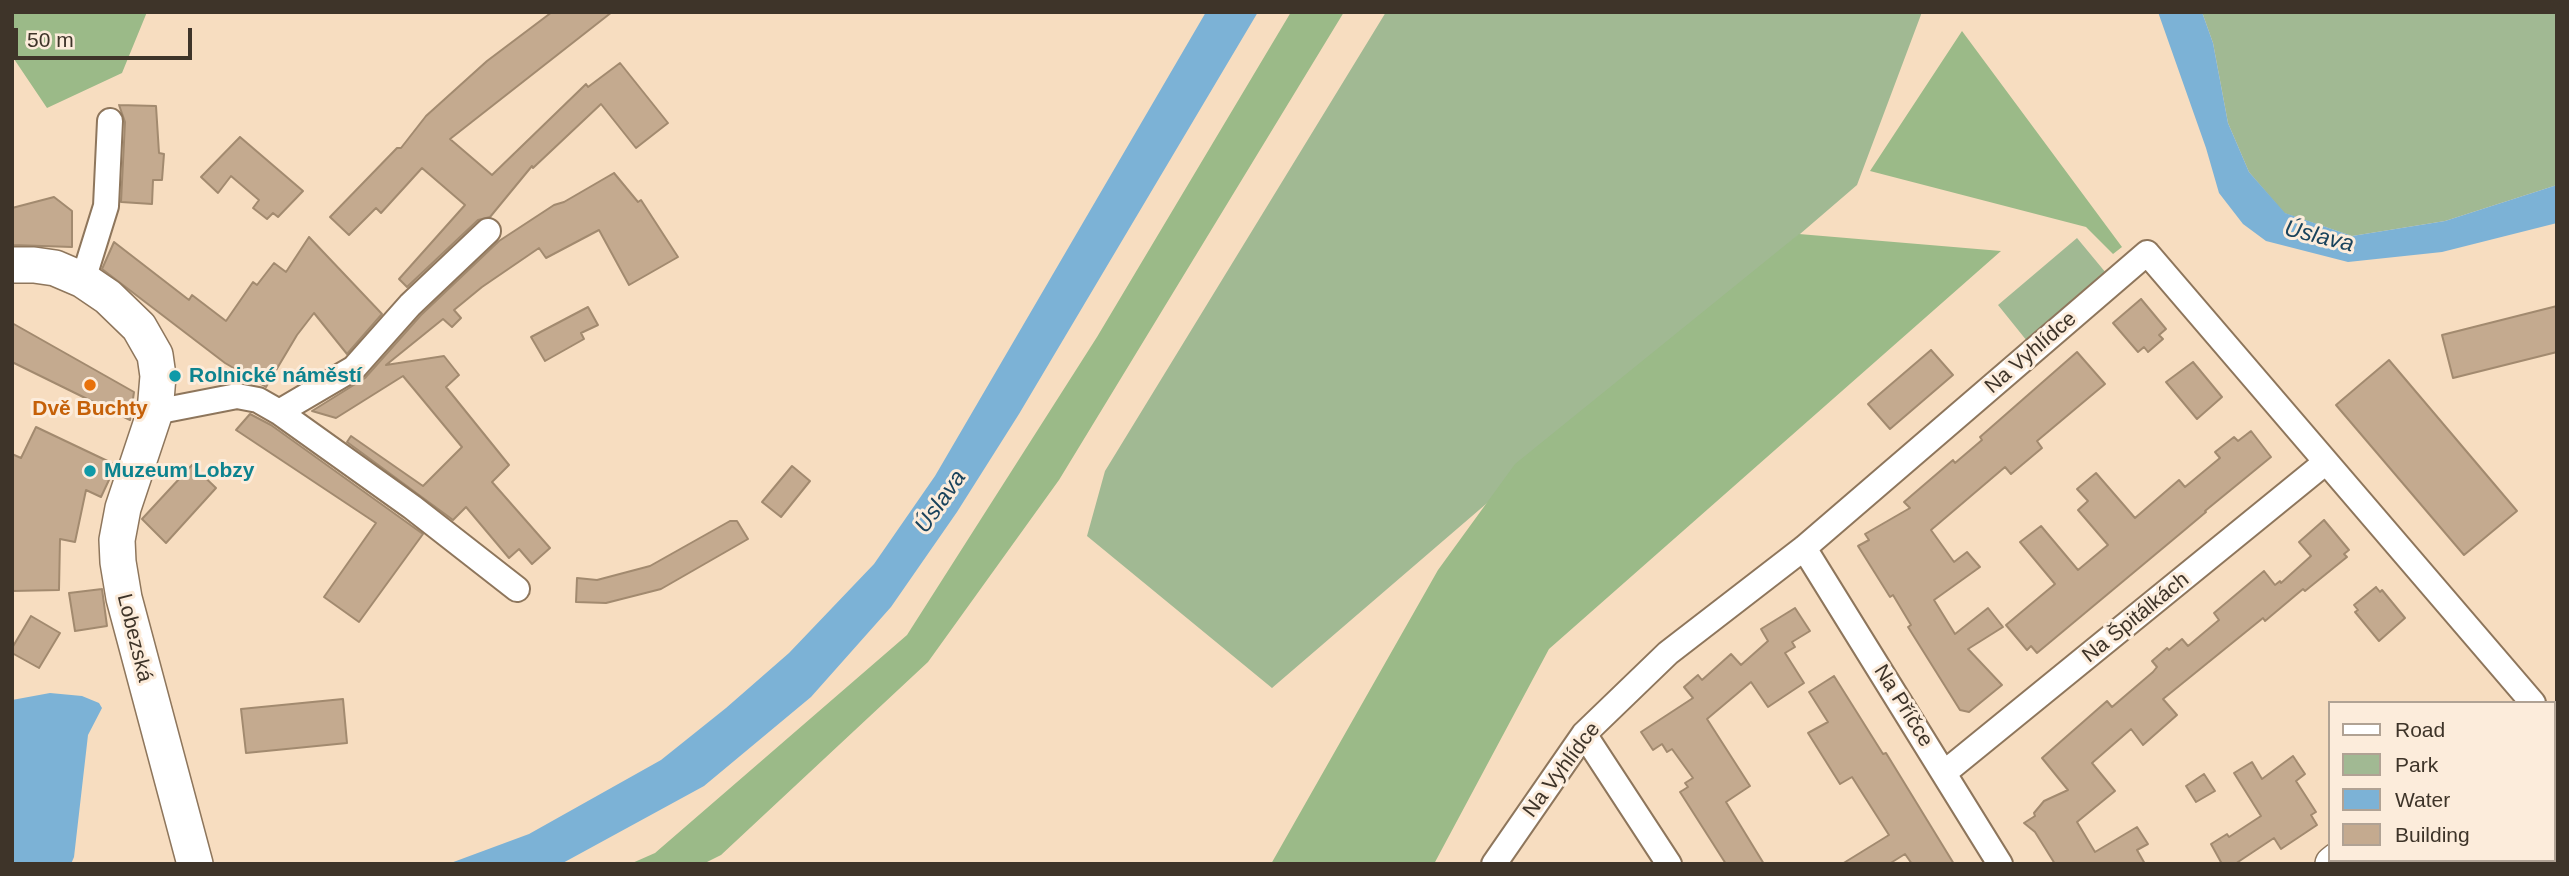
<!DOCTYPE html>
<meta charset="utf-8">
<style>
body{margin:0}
#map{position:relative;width:2569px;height:876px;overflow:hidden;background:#f7ddc0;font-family:Arial,sans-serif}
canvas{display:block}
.frame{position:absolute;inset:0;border:14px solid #3e3429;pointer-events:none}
.legend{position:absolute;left:2328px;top:701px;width:228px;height:161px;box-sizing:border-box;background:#fcecdb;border:2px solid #b0a294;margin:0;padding:9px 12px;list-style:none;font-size:21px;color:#3e3429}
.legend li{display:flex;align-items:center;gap:14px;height:35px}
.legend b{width:35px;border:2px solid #b0a294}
.scale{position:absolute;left:14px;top:28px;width:178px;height:32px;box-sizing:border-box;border:4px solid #3e3429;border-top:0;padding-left:9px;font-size:21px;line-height:24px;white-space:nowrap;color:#3e3429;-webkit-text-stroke:5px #fcecdb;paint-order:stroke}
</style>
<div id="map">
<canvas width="2569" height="876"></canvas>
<div class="frame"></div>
<ul class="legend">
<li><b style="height:9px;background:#fff"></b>Road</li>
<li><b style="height:19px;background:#a1b993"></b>Park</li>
<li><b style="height:19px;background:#7cb2d6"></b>Water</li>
<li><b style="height:19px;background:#c4aa8f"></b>Building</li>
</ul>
<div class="scale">50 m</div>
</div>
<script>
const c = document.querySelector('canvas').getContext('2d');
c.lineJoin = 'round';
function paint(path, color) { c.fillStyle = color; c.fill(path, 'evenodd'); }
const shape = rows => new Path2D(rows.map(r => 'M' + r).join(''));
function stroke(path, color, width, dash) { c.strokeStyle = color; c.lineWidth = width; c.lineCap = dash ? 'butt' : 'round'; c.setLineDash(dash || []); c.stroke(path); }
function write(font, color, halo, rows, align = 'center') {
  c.font = font + ' Arial,sans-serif'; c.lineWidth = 6; c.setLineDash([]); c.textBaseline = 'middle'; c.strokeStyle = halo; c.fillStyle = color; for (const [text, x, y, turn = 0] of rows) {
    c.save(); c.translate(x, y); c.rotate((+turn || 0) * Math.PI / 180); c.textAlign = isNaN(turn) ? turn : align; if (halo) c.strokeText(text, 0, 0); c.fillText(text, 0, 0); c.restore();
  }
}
const green = shape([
 [1386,12,1922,12,1857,185,1272,688,1087,536,1105,471],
 [2202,12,2557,12,2557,185,2445,221,2352,236,2284,213,2249,172,2228,123,2213,43],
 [2077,238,2106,273,2027,341,1998,305]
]);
const forest = shape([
 [12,12,147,12,122,73,47,108,12,56],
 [1291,12,1344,12,1059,480,928,662,721,855,703,864,630,864,655,853,907,635,1097,337],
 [1962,31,2122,247,2113,254,2086,227,1870,171],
 [1799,234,2001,251,1549,649,1434,864,1271,864,1438,570,1515,464]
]);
const water = shape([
 [1206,12,1258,12,1019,414,957,512,891,607,811,697,704,786,561,864,448,864,529,834,661,760,726,708,789,653,874,564,935,476],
 [2158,12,2202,12,2213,43,2228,123,2249,172,2285,213,2352,236,2445,221,2557,185,2557,223,2442,252,2348,262,2266,241,2243,224,2219,193,2206,148],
 [50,693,82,696,99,703,102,708,88,735,74,857,71,864,12,864,12,700]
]);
const building = shape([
 [552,12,612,12,450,139,492,175,586,84,588,87,620,63,668,123,636,148,601,104,533,168,532,166,490,217,478,220,407,287,399,279,465,205,422,168,381,213,376,208,349,235,330,217,397,148,401,148,426,116,487,61,552,12],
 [119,105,156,106,159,153,164,154,162,180,153,180,152,204,121,202,125,122,119,105],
 [240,137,303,191,278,217,273,213,267,219,253,208,259,200,231,176,218,193,201,177,240,137],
 [614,173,638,202,641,200,678,257,629,285,599,230,546,258,539,248,482,287,454,310,461,318,452,327,443,319,386,365,444,356,459,375,446,387,509,465,492,482,550,548,532,564,519,549,509,558,466,507,453,520,347,442,351,436,423,486,462,447,403,376,336,418,312,411,365,378,421,315,499,241,554,205,564,202,614,173],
 [54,197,72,211,72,247,12,245,12,208,54,197],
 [309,237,382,314,347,354,314,313,297,335,266,387,225,363,102,269,114,242,189,300,192,295,226,321,253,282,257,285,274,263,286,272,309,237],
 [2141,299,2166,329,2159,335,2163,339,2148,352,2144,347,2138,352,2113,323,2141,299],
 [2557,306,2557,352,2453,378,2442,335,2557,306],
 [588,307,598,325,581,333,584,339,545,361,531,337,588,307],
 [12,323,134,392,130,420,12,362,12,323],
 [1931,350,1953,375,1890,429,1868,404,1931,350],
 [2077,352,2105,384,2037,441,2042,448,2011,474,2005,467,1931,530,1954,562,1967,552,1980,567,1934,600,1955,634,1988,608,2003,627,1968,649,2002,685,1969,712,1960,710,1908,627,1911,625,1893,595,1890,597,1858,546,1869,540,1865,534,1910,508,1904,502,1953,460,1955,463,1982,440,1980,437,2077,352],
 [2389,360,2517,511,2464,555,2336,405,2389,360],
 [2193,362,2222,397,2197,419,2166,382,2193,362],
 [250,414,271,425,423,534,359,622,324,597,376,523,236,430,250,414],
 [36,427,116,465,101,497,86,490,75,542,60,539,59,590,12,591,12,454,21,458,36,427],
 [2251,431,2271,457,2205,511,2206,512,2181,533,2037,653,2031,646,2027,650,2006,625,2055,584,2020,542,2041,526,2078,570,2108,545,2078,510,2088,501,2077,489,2096,473,2135,518,2179,480,2185,487,2220,458,2215,452,2234,437,2238,441,2251,431],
 [192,465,216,488,166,543,142,519,192,465],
 [792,466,810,481,781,517,762,502,792,466],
 [2324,520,2349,550,2344,554,2347,557,2305,591,2303,589,2265,621,2263,618,2163,699,2177,715,2143,745,2131,729,2092,763,2115,791,2077,822,2095,852,2137,827,2148,844,2137,850,2145,864,2055,864,2035,832,2024,823,2035,816,2034,813,2044,801,2068,790,2042,758,2107,701,2112,707,2153,672,2157,667,2152,661,2167,648,2169,650,2182,639,2188,646,2219,620,2214,613,2264,571,2275,585,2280,581,2281,583,2311,556,2299,542,2324,520],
 [730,521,737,521,748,539,661,589,606,603,576,602,577,578,597,580,650,566,730,521],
 [2376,587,2380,592,2382,590,2405,618,2379,641,2355,612,2358,610,2354,605,2376,587],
 [102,589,107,626,75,631,69,593,102,589],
 [1795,608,1810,631,1792,642,1795,647,1785,653,1804,683,1768,707,1751,682,1707,719,1750,786,1726,802,1764,864,1726,864,1680,792,1688,787,1685,783,1693,778,1672,749,1667,752,1662,744,1653,750,1641,732,1693,698,1684,687,1698,675,1702,680,1731,654,1741,665,1768,641,1761,629,1795,608],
 [31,616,60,633,39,668,12,653,12,648,31,616],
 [1834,676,1883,754,1886,753,1954,864,1912,864,1905,854,1889,864,1842,864,1889,835,1852,777,1840,784,1808,733,1828,722,1809,692,1834,676],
 [343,699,347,743,246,753,241,709,343,699],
 [2293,756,2305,774,2296,781,2316,812,2311,815,2317,825,2281,849,2274,838,2235,864,2222,864,2211,844,2227,834,2229,837,2261,816,2234,773,2252,762,2262,779,2293,756],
 [2204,774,2215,791,2196,802,2186,786,2204,774]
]);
const street = shape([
 [83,280,106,206,110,121],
 [155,412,237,396,258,400,279,412,354,368,410,305,488,231],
 [279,412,412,507,517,589],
 [1804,548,2000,864],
 [1584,734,1669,864],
 [1944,773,2326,462],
 [1494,864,1584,734,1668,653,1804,548,2147,253,2533,703]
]);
const secondary = shape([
 [12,265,34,265,55,268,83,280,108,297,139,327,155,355,158,376,155,412,123,508,117,540,118,562,124,598,195,864],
 [2553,734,2557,732],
 [2333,864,2338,860]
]);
const markers = [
 [175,376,7,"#0f9aa8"],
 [90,385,7,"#e8710a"],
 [90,471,7,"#0f9aa8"]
];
const streetNames = [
 ["Na Vyhlídce",2031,353,-41],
 ["Na Špitálkách",2136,618,-39],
 ["Lobezská",134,638,76],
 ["Na Příčce",1903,706,58],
 ["Na Vyhlídce",1562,770,-53]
];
const cultureNames = [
 ["Rolnické náměstí",189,376],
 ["Muzeum Lobzy",104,471]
];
const foodNames = [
 ["Dvě Buchty",90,409]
];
const waterNames = [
 ["Úslava",2319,237,14],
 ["Úslava",941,502,-55]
];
paint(green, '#a1b993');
paint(forest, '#9bba88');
paint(water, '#7cb2d6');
paint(building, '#c4aa8f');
stroke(building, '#a28a6f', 2);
stroke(street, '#8e765c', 28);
stroke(secondary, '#8e765c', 38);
stroke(street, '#fff', 24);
stroke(secondary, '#fff', 35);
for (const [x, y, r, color] of markers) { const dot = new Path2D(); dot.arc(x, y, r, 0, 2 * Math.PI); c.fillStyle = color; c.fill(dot); stroke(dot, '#fcecdb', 2.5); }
write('21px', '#3e3429', '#fcecdb', streetNames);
write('bold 21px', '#0d838f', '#fcecdb', cultureNames, 'left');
write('bold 21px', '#c56008', '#fcecdb', foodNames);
write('italic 23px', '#19435c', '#fcecdb', waterNames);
</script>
